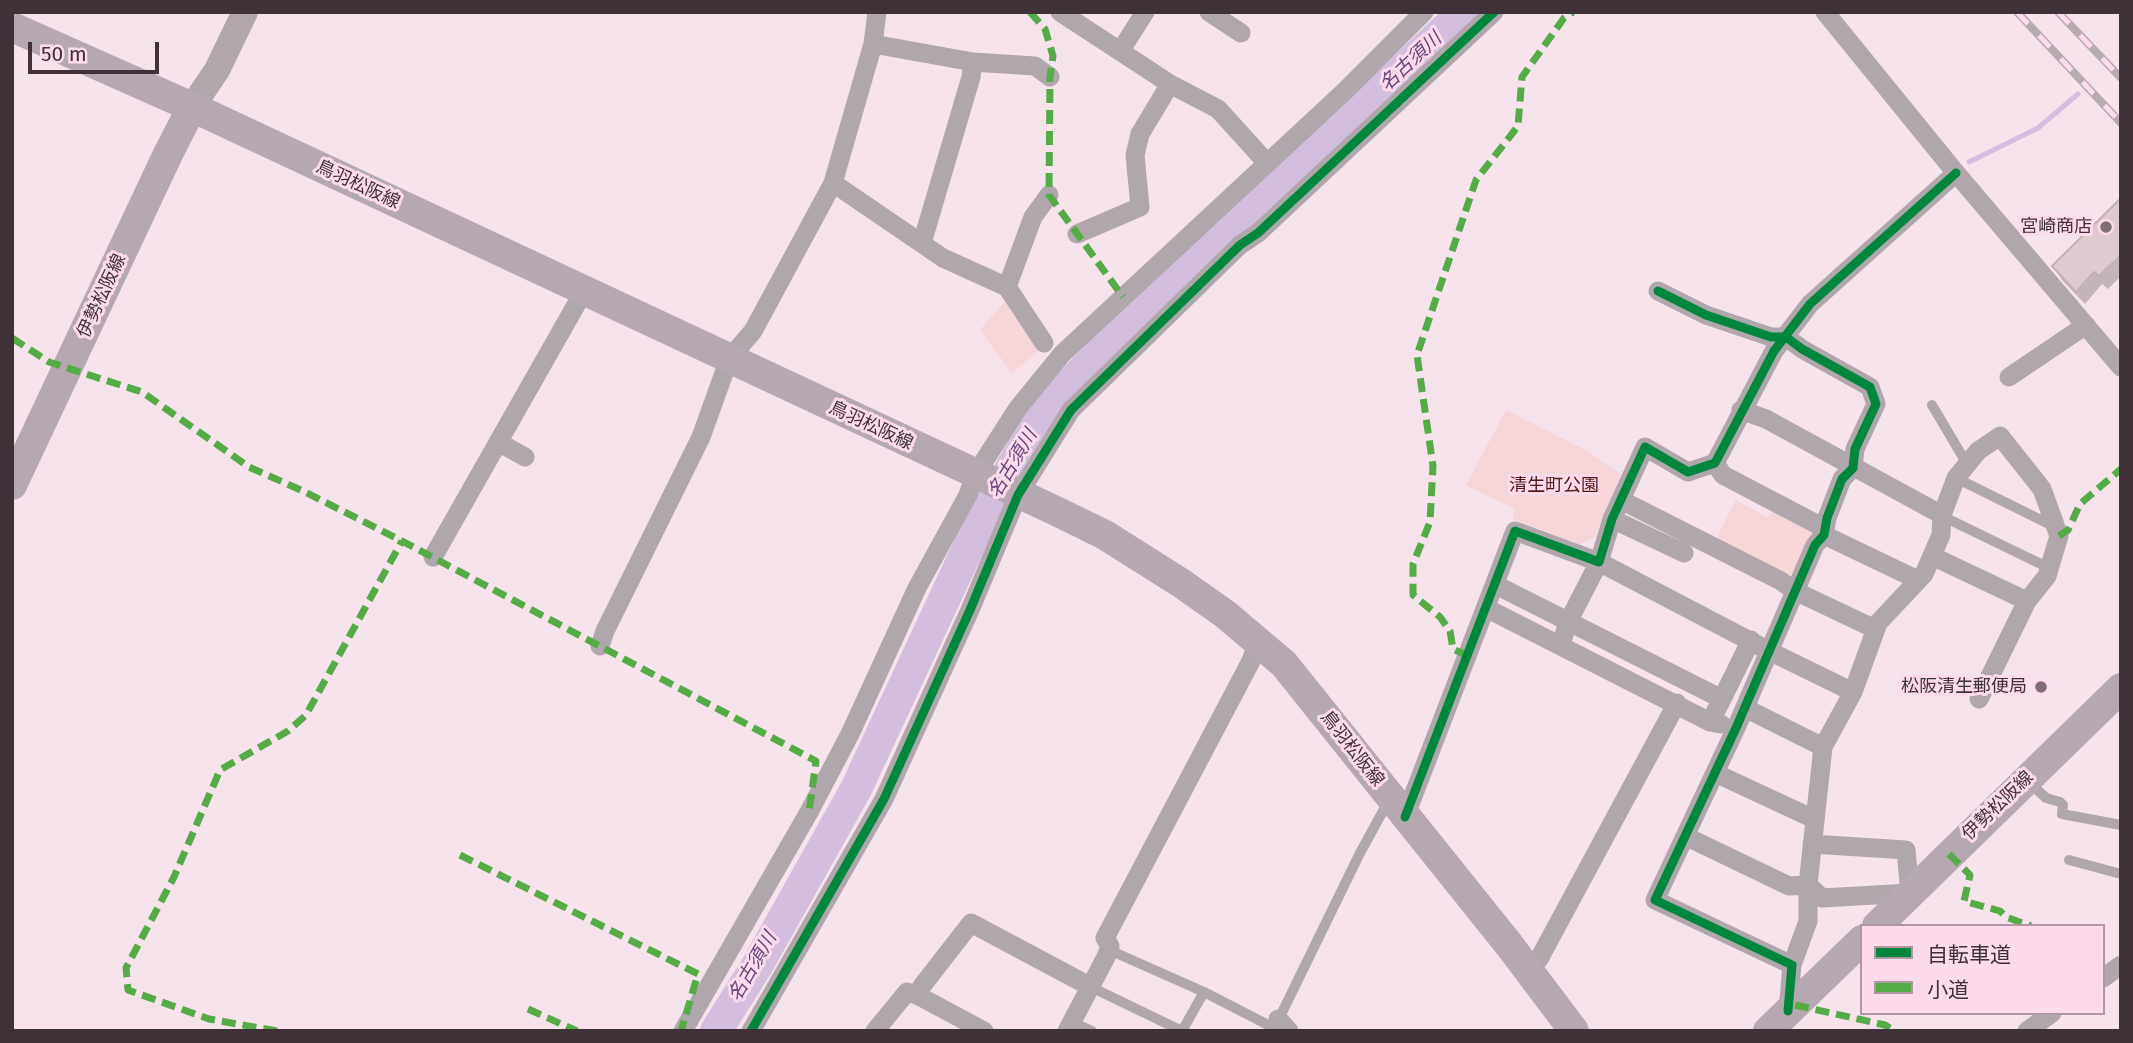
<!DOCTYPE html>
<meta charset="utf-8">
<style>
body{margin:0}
#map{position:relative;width:2133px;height:1043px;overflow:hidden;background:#f6e3ec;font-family:"Fira Sans","Noto Sans JP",sans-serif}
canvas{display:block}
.frame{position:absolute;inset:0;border:14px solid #3e3138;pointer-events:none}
.legend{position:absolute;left:1860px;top:924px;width:245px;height:91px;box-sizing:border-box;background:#fedbec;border:2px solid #b197a4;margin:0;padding:9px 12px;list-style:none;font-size:21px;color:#3e3138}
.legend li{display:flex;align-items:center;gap:14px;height:35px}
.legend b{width:35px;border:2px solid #b197a4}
.scale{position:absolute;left:28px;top:42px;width:131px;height:32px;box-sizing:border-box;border:4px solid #3e3138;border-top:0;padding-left:9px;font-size:21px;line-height:24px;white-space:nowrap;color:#3e3138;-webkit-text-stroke:5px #fedbec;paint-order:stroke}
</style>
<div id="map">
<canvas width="2133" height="1043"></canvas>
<div class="frame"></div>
<ul class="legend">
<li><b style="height:9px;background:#00873e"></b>自転車道</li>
<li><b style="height:9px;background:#55ab46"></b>小道</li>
</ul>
<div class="scale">50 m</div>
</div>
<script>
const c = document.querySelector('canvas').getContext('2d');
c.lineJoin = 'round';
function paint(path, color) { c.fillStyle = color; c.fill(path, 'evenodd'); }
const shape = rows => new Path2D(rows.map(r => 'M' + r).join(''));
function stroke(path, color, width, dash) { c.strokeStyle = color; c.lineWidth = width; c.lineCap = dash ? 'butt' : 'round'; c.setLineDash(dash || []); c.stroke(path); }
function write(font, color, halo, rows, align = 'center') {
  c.font = font + ' "Fira Sans","Noto Sans JP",sans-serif'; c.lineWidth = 6; c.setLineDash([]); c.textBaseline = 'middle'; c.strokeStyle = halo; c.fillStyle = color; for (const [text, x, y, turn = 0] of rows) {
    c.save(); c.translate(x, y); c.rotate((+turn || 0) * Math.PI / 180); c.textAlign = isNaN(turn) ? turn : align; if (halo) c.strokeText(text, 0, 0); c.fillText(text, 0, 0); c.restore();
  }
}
const green = shape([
 [1005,301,1039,350,1012,373,980,330],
 [1506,410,1587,451,1621,474,1595,537,1579,544,1513,519,1515,509,1466,485],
 [1736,500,1766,517,1773,512,1814,534,1796,575,1782,573,1716,539]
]);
const shadow = shape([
 [2121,201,2121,276,2108,289,2102,284,2085,304,2062,280,2054,267]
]);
const stream = shape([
 [1969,162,2038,128,2078,94]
]);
const river = shape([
 [716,1031,758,964,856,789,982,518,1036,425,1064,390,1101,352,1464,12]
]);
const building = shape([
 [2121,198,2121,255,2099,276,2094,272,2076,292,2052,266,2121,198]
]);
const lane = shape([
 [1932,405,1967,464],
 [1956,478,2053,526],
 [1942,516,2049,568],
 [2029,782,2046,798,2060,802,2063,805,2062,814,2121,825],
 [2069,860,2121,874],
 [1111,946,1116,953,1204,992,1274,1028],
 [1091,987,1182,1031],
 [1072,1022,1092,1031],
 [1182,1031,1204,992],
 [1273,1031,1360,853,1389,800]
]);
const street = shape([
 [1060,12,1170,84,1218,109,1267,163],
 [1209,12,1241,33],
 [1825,12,1956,173,2121,367],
 [873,44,973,62,1035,66,1050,77],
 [1121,50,1145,12],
 [833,183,943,258,1007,287,1033,217,1049,195],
 [1077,234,1140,207,1135,155,1140,134,1170,84],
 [922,243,971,77,973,62],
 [1007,287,1044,343],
 [1658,291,1706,315,1771,337,1786,337,1802,349,1870,387,1876,404,1855,449,1853,468,1842,479,1827,518,1824,535,1815,545,1736,728,1655,900,1792,965,1788,1011],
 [2009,377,2086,325],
 [1741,410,1766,419,1942,515],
 [498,442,525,457],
 [1715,463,1723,475,1824,528],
 [1621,500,1781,581,1795,591,1875,629],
 [1612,519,1684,553],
 [1824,535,1918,580],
 [1932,556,2027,601],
 [433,557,584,291],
 [1496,585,1722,699,1710,722],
 [1486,608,1710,722,1721,724],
 [1561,645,1568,622,1599,562,1769,651,1853,692],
 [600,646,605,631,701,437,729,359,753,331,833,183,873,44,877,12],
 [1722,699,1751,640],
 [1745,708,1823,747],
 [1715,773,1814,819],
 [1405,817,1515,531,1599,562,1612,519,1645,447,1688,472,1715,463,1774,351,1810,304,1956,173],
 [1685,836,1789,886,1808,885,1822,898,1910,893,1906,850,1812,844],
 [1792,965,1808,921,1808,885,1823,747,1853,692,1878,623,1924,574,1941,535,1942,515,1956,478,1978,451,2000,436,2042,489,2059,536,2047,576,2027,601,1979,699],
 [1526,967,1539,959,1677,703],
 [2103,978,2121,965],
 [917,995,984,1031],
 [1278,1019,1289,1031],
 [683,1031,809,812,850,734,917,588,968,495,975,475,1018,408,1062,354,1345,91,1424,12],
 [751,1031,884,799,970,610,1018,495,1071,410,1240,245,1258,233,1494,12],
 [875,1031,907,992,917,995,922,986,971,923,1091,987],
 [1067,1031,1106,957,1110,946,1105,938,1251,661,1258,642],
 [2027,1031,2052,1013]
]);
const secondary = shape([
 [192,107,217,70,245,12]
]);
const primary = shape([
 [12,27,192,107,1056,511,1105,535,1181,583,1225,614,1284,664,1510,946,1574,1031],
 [12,485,168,154,192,107],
 [1877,926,2121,688],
 [1768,1031,1862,940]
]);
const rail = shape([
 [2017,12,2121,123],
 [2058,12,2121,78]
]);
const quiet = shape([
 [1030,12,1045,29,1053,56,1050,77,1049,195,1123,297],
 [12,338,49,362,142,392,249,467,303,491,402,541,816,761,809,812],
 [2059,536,2068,530,2080,504,2121,469],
 [1468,656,1453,649,1450,631,1440,617,1413,595,1413,564,1430,522,1433,466,1417,355,1476,180,1518,126,1522,77,1564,18,1573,12],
 [1949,854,1970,875,1964,901,2000,911,2006,917,2031,926],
 [460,855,698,974,681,1031],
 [1795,1005,1885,1025,1894,1031],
 [528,1009,577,1031],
 [277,1031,209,1019,128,990,126,968,174,877,220,770,288,731,306,715,402,541]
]);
const cycleway = shape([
 [1658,291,1706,315,1771,337,1786,337,1802,349,1870,387,1876,404,1855,449,1853,468,1842,479,1827,518,1824,535,1815,545,1736,728,1655,900,1792,965,1788,1011],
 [1405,817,1515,531,1599,562,1612,519,1645,447,1688,472,1715,463,1774,351,1810,304,1956,173],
 [751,1031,884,799,970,610,1018,495,1071,410,1240,245,1258,233,1494,12]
]);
const markers = [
 [2106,227,7,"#7e6f77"],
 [2041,687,7,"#7e6f77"]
];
const streetNames = [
 ["鳥羽松阪線",358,185,25],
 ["伊勢松阪線",102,296,-65],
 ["鳥羽松阪線",871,426,25],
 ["鳥羽松阪線",1352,749,52],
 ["伊勢松阪線",1998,806,-44]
];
const poiNames = [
 ["宮崎商店",2092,227],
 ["松阪清生郵便局",2027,687]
];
const parkNames = [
 ["清生町公園",1554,486]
];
const waterNames = [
 ["名古須川",1411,62,-43],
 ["名古須川",1013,464,-59],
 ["名古須川",753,967,-60]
];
paint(green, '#f6d6d8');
paint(shadow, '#0003');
stroke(stream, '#d3bfdd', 5);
stroke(river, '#d3bfdd', 32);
paint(building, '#ddcbd0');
stroke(building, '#c1b2b7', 2);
stroke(lane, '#b0a7ac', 10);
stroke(street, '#b0a7ac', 19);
stroke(secondary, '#b0a6ac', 26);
stroke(primary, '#b5a8b0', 30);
stroke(rail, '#b5abb0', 8);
stroke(rail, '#fedbec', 5, [16]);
stroke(quiet, '#55ab46', 7, [14, 7]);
stroke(cycleway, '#00873e', 9);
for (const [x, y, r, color] of markers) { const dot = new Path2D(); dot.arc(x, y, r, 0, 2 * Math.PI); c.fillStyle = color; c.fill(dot); stroke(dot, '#fedbec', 2.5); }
write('18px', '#3e3138', '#fedbec', streetNames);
write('18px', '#3e3138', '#fedbec', poiNames, 'right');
write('18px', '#541715', '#fedbec', parkNames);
write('italic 19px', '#63457b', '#fedbec', waterNames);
</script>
